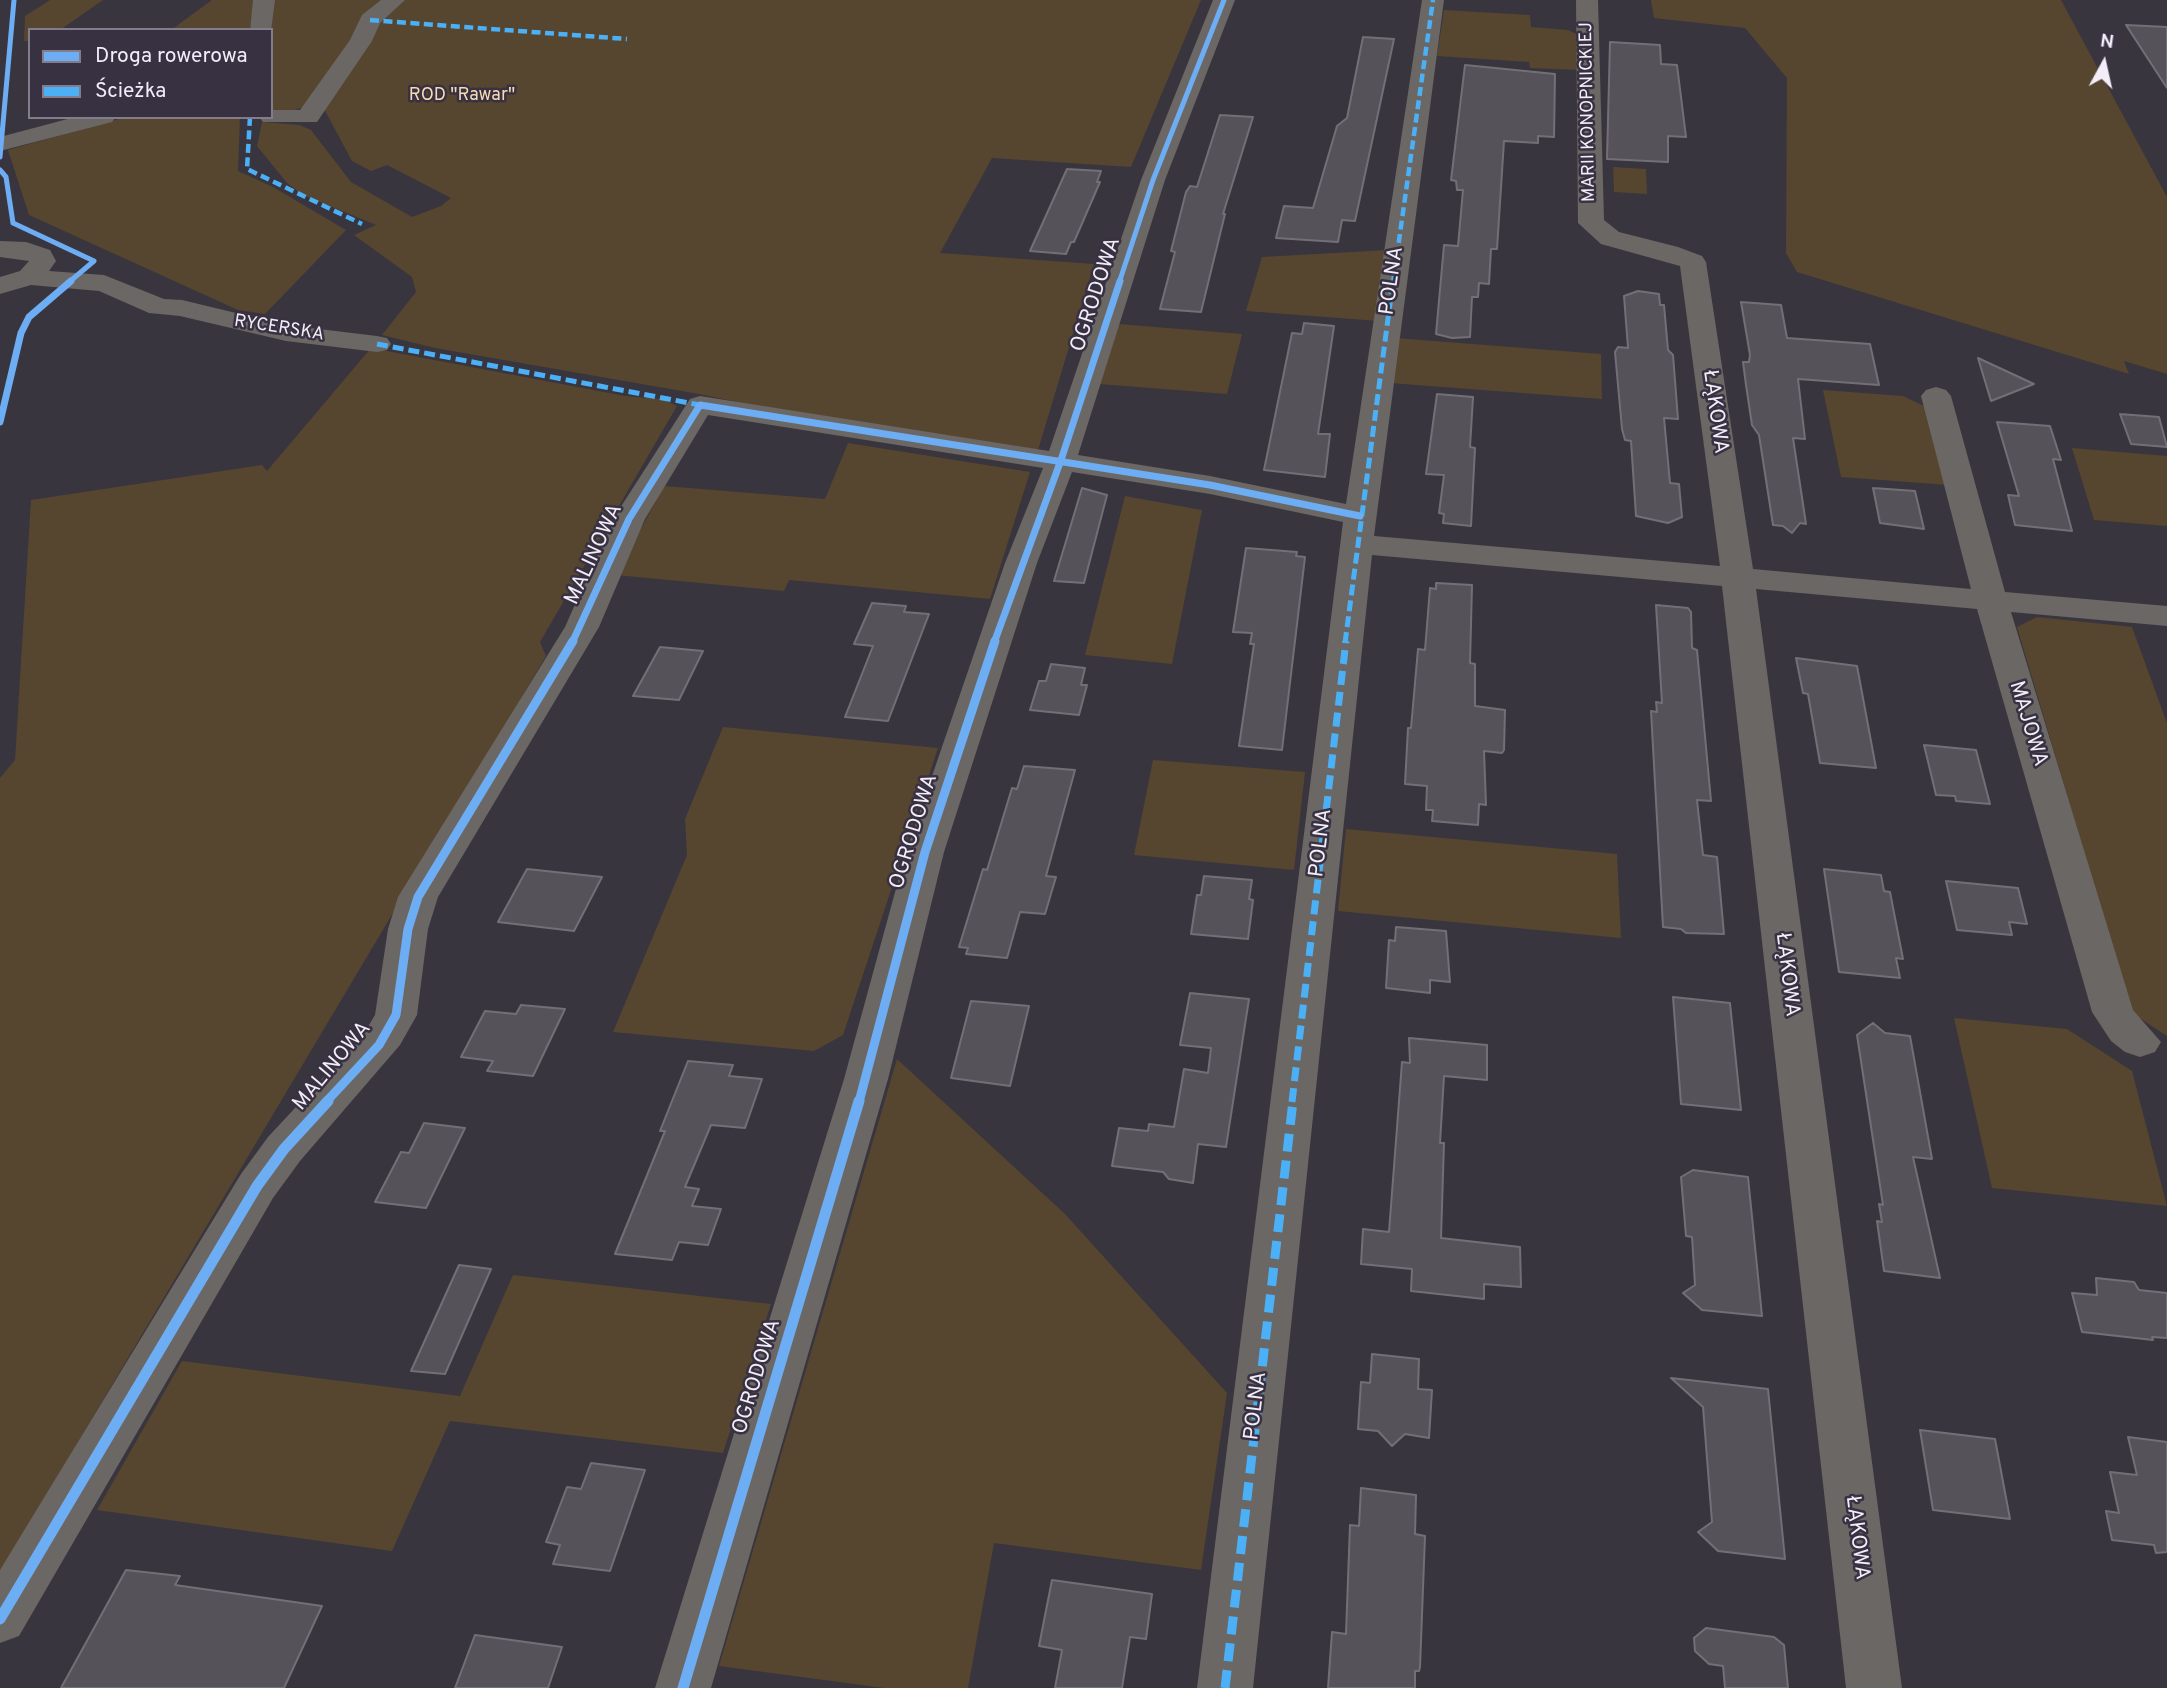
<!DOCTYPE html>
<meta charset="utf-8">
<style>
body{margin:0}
#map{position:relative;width:2167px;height:1688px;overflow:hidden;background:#39353e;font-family:Overpass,sans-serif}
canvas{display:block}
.legend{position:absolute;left:28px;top:28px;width:245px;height:91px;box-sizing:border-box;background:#383142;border:2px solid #827c8b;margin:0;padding:9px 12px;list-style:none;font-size:21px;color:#f2edf8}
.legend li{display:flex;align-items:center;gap:14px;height:35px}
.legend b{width:35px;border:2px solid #827c8b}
.north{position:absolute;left:2069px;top:28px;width:70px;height:70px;-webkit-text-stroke:5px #383142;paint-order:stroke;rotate:8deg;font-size:19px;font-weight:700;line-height:28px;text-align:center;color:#f2edf8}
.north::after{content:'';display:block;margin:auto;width:24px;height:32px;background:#f2edf8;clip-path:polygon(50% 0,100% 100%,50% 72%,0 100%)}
</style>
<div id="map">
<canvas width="2167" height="1688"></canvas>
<ul class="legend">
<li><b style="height:9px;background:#6dadf4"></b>Droga rowerowa</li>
<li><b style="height:9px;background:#4cb0f7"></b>Ścieżka</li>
</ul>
<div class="north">N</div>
</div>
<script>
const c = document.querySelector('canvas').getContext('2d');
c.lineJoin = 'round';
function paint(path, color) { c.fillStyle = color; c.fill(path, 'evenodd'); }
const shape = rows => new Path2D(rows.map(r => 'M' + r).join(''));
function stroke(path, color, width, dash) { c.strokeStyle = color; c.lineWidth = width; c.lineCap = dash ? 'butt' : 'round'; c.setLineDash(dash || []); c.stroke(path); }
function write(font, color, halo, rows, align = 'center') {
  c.font = font + ' Overpass,sans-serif'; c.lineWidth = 5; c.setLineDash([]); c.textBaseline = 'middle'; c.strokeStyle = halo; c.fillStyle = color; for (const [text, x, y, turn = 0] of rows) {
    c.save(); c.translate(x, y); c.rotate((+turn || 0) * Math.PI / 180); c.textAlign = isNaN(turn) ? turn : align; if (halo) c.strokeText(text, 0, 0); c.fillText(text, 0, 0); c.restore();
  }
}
const green = shape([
 [50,0,103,0,60,30,30,30,30,41,24,41,25,16],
 [212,0,254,0,250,30,171,30],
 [269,0,1201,0,1131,167,992,158,940,253,1094,264,1038,450,819,419,699,394,435,348,382,335,416,292,412,277,354,235,376,225,303,195,287,183,257,146,262,122,299,125,311,130,351,182,412,217,441,206,451,198,387,165,371,171,352,161,323,107,306,106,289,112,271,111,271,30,266,30],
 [1651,0,2061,0,2167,197,2167,374,2124,361,2129,374,1797,272,1786,253,1787,78,1745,28,1654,18],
 [1444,10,1530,15,1531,27,1568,30,1579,35,1581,70,1530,68,1529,62,1437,56],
 [126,117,240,117,238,171,273,187,346,230,265,314,238,310,29,215,8,150],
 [1613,167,1646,169,1647,194,1614,192],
 [1389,250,1379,321,1246,311,1262,257],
 [1119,324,1242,334,1227,394,1099,384],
 [1395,338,1601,354,1602,399,1390,383],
 [371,348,625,396,662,399,677,406,540,642,546,656,0,1573,0,778,15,760,31,500,262,465,267,471],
 [1823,390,1903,396,1928,408,1948,485,1841,477],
 [848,443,1030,472,990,599,789,580,784,591,616,575,664,486,825,499],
 [2072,448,2167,456,2167,526,2094,520],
 [1125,496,1202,510,1172,664,1085,655],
 [2037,617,2132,627,2167,723,2167,1036,2132,1013,2017,627],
 [723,727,938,748,843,1035,814,1051,613,1032,687,855,685,819],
 [1153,760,1305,772,1294,870,1134,855],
 [1346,829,1617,854,1621,938,1338,911],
 [1954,1018,2067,1029,2132,1071,2167,1206,1992,1188],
 [897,1059,1065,1214,1227,1393,1201,1570,994,1543,968,1688,884,1688,719,1666],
 [513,1275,771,1304,723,1453,450,1421,392,1551,97,1510,182,1361,460,1396]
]);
const building = shape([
 [2126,25,2167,27,2167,88,2126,25],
 [1363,37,1394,39,1355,221,1342,220,1338,242,1276,238,1284,206,1313,208,1337,126,1347,118,1363,37],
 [1610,42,1660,45,1661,64,1677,65,1686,137,1668,136,1668,162,1607,159,1610,42],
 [1465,65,1555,74,1554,137,1538,136,1538,143,1504,141,1497,249,1491,249,1489,284,1479,283,1478,297,1472,297,1470,337,1452,338,1436,334,1444,245,1458,246,1463,190,1457,190,1456,181,1451,180,1465,65],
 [1220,115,1253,117,1223,214,1225,214,1201,312,1160,309,1175,252,1171,251,1186,192,1190,186,1197,187,1220,115],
 [1067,169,1101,171,1097,182,1100,182,1074,242,1071,242,1066,254,1030,251,1067,169],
 [1638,291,1659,294,1660,305,1664,305,1668,350,1673,355,1678,419,1664,418,1670,483,1679,484,1682,517,1668,523,1636,516,1631,441,1625,440,1622,429,1615,352,1618,347,1628,348,1624,296,1638,291],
 [1741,302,1781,305,1787,338,1870,344,1879,385,1798,379,1805,439,1793,438,1806,524,1800,523,1792,533,1783,526,1773,525,1759,435,1752,425,1746,385,1743,362,1749,362,1750,355,1741,302],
 [1304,323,1334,326,1318,434,1330,434,1325,477,1264,470,1292,333,1302,334,1304,323],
 [1978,358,2034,384,1991,401,1978,358],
 [1437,394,1473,397,1470,447,1475,448,1471,526,1443,523,1444,514,1439,513,1444,475,1426,474,1437,394],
 [2120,414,2159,417,2167,447,2131,444,2120,414],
 [1997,422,2050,426,2061,460,2053,459,2072,531,2015,525,2008,495,2019,496,1997,422],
 [1082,488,1107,495,1084,583,1054,581,1082,488],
 [1873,488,1915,491,1924,529,1880,523,1873,488],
 [1246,548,1297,552,1296,556,1305,557,1282,750,1239,746,1254,644,1250,644,1252,633,1233,632,1246,548],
 [1436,583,1472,585,1470,663,1475,664,1475,706,1505,710,1504,750,1502,753,1484,751,1486,805,1479,804,1478,825,1432,821,1433,810,1426,810,1427,786,1405,784,1408,728,1411,728,1418,649,1425,650,1430,588,1436,589,1436,583],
 [872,603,906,606,904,612,929,614,888,721,845,717,873,646,854,644,872,603],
 [1656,605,1688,608,1691,612,1692,648,1697,650,1711,801,1697,800,1703,855,1717,857,1724,934,1686,933,1681,929,1663,927,1651,711,1657,712,1656,702,1662,703,1656,605],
 [660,647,703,651,679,700,633,696,660,647],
 [1796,658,1857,666,1876,768,1820,763,1808,694,1803,693,1796,658],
 [1051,664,1085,668,1081,685,1087,685,1079,715,1030,710,1039,681,1046,681,1051,664],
 [1924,745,1976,750,1990,804,1956,801,1955,796,1936,795,1924,745],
 [1024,766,1075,770,1046,876,1056,877,1045,914,1020,912,1007,958,966,954,968,948,959,947,983,869,987,870,1012,788,1017,789,1024,766],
 [527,869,602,877,574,931,498,922,527,869],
 [1824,869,1881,875,1884,891,1890,892,1903,959,1896,958,1900,978,1839,972,1824,869],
 [1204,876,1252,880,1249,899,1253,900,1248,939,1191,934,1197,895,1201,895,1204,876],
 [1946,881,2018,888,2027,924,2009,922,2012,935,1957,930,1946,881],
 [1396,927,1446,931,1450,982,1430,980,1430,993,1386,988,1389,940,1395,941,1396,927],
 [1190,993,1249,999,1226,1147,1198,1144,1193,1183,1169,1179,1163,1172,1112,1166,1119,1128,1148,1131,1149,1124,1174,1127,1184,1069,1208,1073,1211,1048,1180,1045,1190,993],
 [1673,997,1730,1003,1741,1110,1681,1104,1673,997],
 [971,1001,1029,1006,1010,1086,951,1078,971,1001],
 [521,1005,565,1009,533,1076,487,1071,493,1061,461,1057,485,1011,516,1014,521,1005],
 [1873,1023,1885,1033,1910,1036,1932,1159,1913,1157,1940,1278,1884,1271,1877,1221,1882,1222,1879,1204,1883,1205,1857,1035,1873,1023],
 [1409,1038,1487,1045,1487,1080,1444,1076,1440,1143,1444,1143,1441,1238,1520,1247,1521,1287,1484,1284,1484,1299,1411,1291,1412,1269,1361,1264,1363,1229,1389,1232,1402,1062,1410,1063,1409,1038],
 [688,1061,733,1065,729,1076,762,1079,745,1128,711,1125,685,1187,699,1189,692,1206,721,1209,708,1245,679,1242,672,1260,615,1254,665,1131,660,1131,688,1061],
 [424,1123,465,1128,426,1208,375,1202,401,1152,409,1153,424,1123],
 [1693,1170,1748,1177,1762,1316,1702,1310,1683,1293,1695,1285,1692,1237,1686,1236,1681,1177,1693,1170],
 [459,1265,491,1269,445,1374,411,1371,459,1265],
 [2096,1278,2134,1282,2139,1290,2167,1293,2167,1338,2152,1337,2153,1340,2082,1332,2072,1293,2097,1295,2096,1278],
 [1372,1354,1419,1359,1418,1389,1432,1390,1429,1438,1405,1434,1392,1446,1378,1431,1358,1429,1361,1382,1370,1383,1372,1354],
 [1671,1378,1768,1389,1785,1559,1718,1551,1698,1532,1712,1522,1703,1407,1671,1378],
 [1920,1430,1995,1439,2010,1519,1933,1510,1920,1430],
 [2128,1437,2167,1442,2167,1552,2156,1553,2154,1545,2112,1540,2106,1511,2119,1513,2110,1472,2137,1475,2128,1437],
 [591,1463,645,1470,610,1571,553,1564,560,1545,546,1542,567,1487,581,1489,591,1463],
 [1361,1488,1416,1495,1415,1534,1425,1536,1420,1667,1419,1671,1415,1671,1415,1688,1328,1688,1332,1632,1346,1634,1350,1525,1359,1526,1361,1488],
 [126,1570,180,1576,175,1585,322,1606,284,1688,61,1688,126,1570],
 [1052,1580,1152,1594,1146,1639,1130,1637,1122,1688,1055,1688,1062,1650,1039,1646,1052,1580],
 [1706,1628,1774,1637,1784,1645,1788,1688,1725,1688,1723,1666,1709,1664,1695,1651,1694,1638,1706,1628],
 [475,1635,562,1647,548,1688,455,1688,475,1635]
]);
const minor = shape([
 [253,0,275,0,271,31,250,30,253,0],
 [381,0,405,0,380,23,372,41,317,122,263,122,259,117,271,117,271,110,300,110,350,40,362,15,381,0],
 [1213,0,1235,0,1165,180,1078,455,1210,476,1346,504,1422,0,1444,0,1374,536,1720,566,1680,266,1601,244,1578,223,1576,0,1598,0,1604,220,1619,232,1678,247,1702,256,1706,262,1753,569,1971,589,1921,396,1926,390,1936,387,1946,390,1951,396,2005,592,2167,606,2167,626,2011,612,2133,1010,2161,1042,2155,1052,2140,1057,2125,1052,2111,1041,2092,1012,1977,609,1756,589,1902,1688,1846,1688,1722,586,1372,555,1253,1688,1197,1688,1343,522,1210,494,1072,472,1037,563,944,852,888,1079,711,1688,655,1688,844,1079,906,852,1005,563,1043,468,708,415,645,519,599,627,438,897,428,929,417,1015,400,1045,300,1161,273,1198,19,1636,0,1643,0,1570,241,1174,268,1137,363,1035,375,1015,388,929,398,897,565,627,613,519,690,399,700,396,1049,451,1141,180,1213,0],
 [75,117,116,117,112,122,0,151,0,137,75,117],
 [0,241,26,242,50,250,56,261,49,271,104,275,164,299,182,300,286,325,377,336,387,338,391,344,387,350,377,352,286,341,180,316,149,313,99,291,31,285,0,294,0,277,20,271,29,261,0,257,0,241]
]);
const quietFar3 = shape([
 [370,20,627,39],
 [250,117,247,169,362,224],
 [1393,283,1433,0]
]);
const quietFar2 = shape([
 [377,344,700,405],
 [1345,643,1393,281]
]);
const quietFar1 = shape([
 [1292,1102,1346,641]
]);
const quiet = shape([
 [1225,1688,1293,1101]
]);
const cyclewayFar3 = shape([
 [0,157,14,0],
 [0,170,6,177,13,223,94,261,68,283],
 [1119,283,1153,180,1224,0]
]);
const cyclewayFar2 = shape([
 [0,422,21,333,29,317,71,281],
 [572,643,629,519,700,405,1210,485,1360,516],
 [994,643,1061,460,1120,281]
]);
const cyclewayFar1 = shape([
 [326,1102,379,1045,396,1015,408,929,418,897,573,641],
 [859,1102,925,852,995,641]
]);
const cycleway = shape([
 [0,1619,257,1186,284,1149,328,1101],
 [683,1688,859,1101]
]);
const farParknames = [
 ["ROD \"Rawar\"",462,96]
];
const farStreetnames = [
 ["MARII KONOPNICKIEJ",1589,112,-91],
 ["RYCERSKA",279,329,9]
];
const streetNames = [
 ["POLNA",1393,281,-82],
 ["OGRODOWA",1097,295,-72],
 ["ŁĄKOWA",1714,412,82],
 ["MALINOWA",595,555,-65],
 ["MAJOWA",2027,724,73],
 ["OGRODOWA",915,832,-73],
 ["POLNA",1322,843,-83],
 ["ŁĄKOWA",1786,975,83],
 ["MALINOWA",333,1067,-50],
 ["OGRODOWA",758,1377,-73],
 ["POLNA",1257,1406,-83],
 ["ŁĄKOWA",1856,1538,83]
];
paint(green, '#564630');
paint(building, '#55525a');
stroke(building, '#736f77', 2);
paint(minor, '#6b6764');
stroke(quietFar3, '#4cb0f7', 4.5, [9, 4.5]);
stroke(quietFar2, '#4cb0f7', 5, [11, 5]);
stroke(quietFar1, '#4cb0f7', 7, [14, 7]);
stroke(quiet, '#4cb0f7', 9, [18, 9]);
stroke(cyclewayFar3, '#6dadf4', 5);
stroke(cyclewayFar2, '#6dadf4', 7);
stroke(cyclewayFar1, '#6dadf4', 9);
stroke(cycleway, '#6dadf4', 11);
write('18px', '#f8dbb1', '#383142', farParknames);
write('18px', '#f2edf8', '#383142', farStreetnames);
write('21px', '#f2edf8', '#383142', streetNames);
</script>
